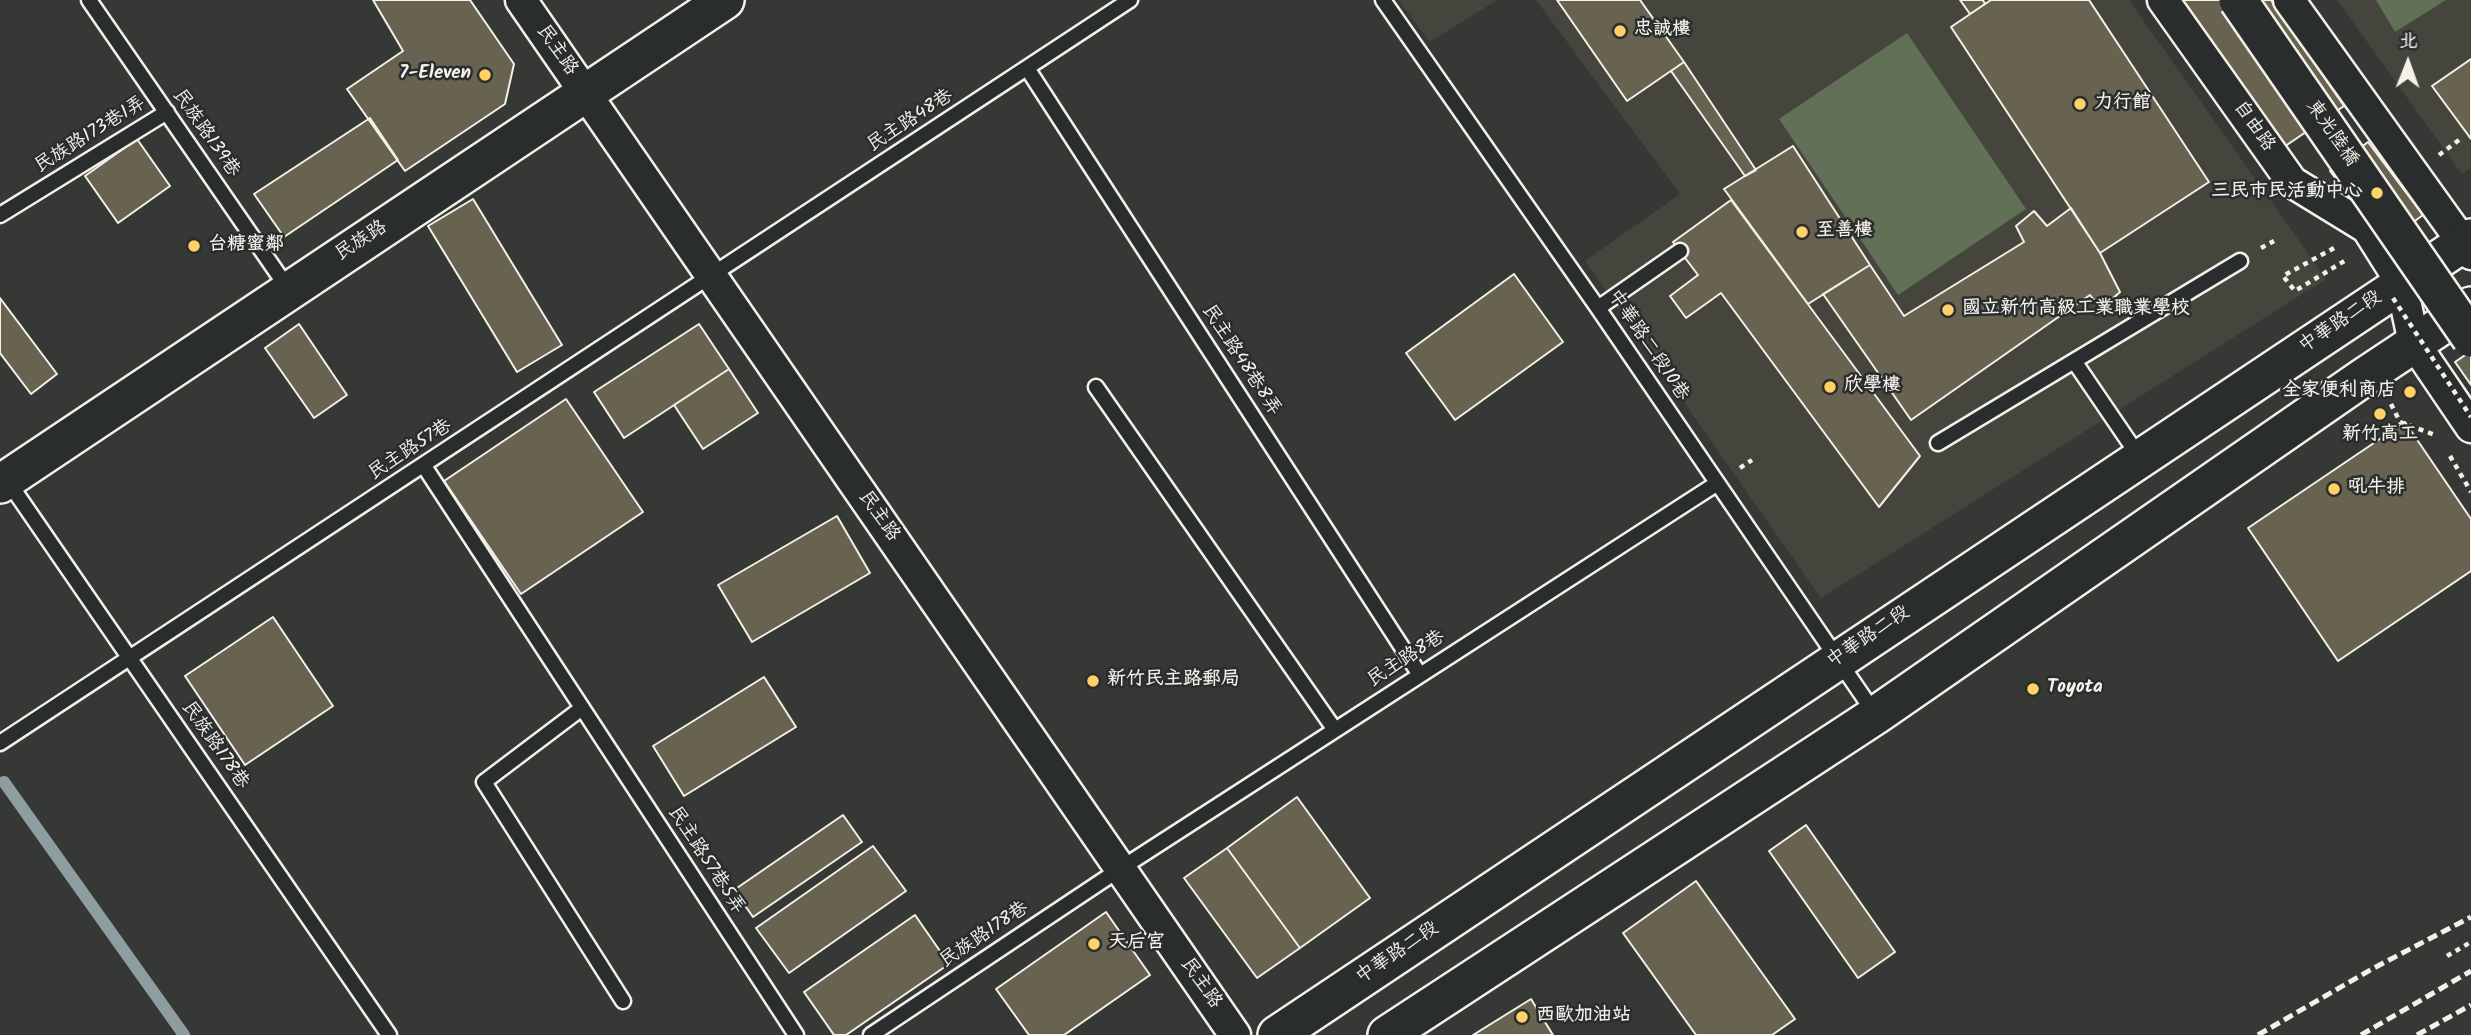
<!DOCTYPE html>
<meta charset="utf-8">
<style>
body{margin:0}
#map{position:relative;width:2471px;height:1035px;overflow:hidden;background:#363835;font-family:Kalam,"LXGW WenKai TC",sans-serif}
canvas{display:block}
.north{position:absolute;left:2373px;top:28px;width:70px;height:70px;-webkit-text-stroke:5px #2a2d2e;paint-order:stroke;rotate:1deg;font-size:19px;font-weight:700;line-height:28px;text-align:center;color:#f4f1e8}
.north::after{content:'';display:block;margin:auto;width:24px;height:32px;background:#f4f1e8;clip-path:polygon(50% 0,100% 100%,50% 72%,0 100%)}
</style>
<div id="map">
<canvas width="2471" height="1035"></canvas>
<div class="north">北</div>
</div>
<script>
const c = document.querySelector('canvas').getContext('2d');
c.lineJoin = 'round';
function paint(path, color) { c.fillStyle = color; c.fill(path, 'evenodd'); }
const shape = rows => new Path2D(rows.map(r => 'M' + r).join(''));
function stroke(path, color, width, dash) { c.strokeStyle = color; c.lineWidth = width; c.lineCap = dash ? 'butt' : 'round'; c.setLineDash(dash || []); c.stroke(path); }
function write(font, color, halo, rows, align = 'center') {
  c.font = font + ' Kalam,"LXGW WenKai TC",sans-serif'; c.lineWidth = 5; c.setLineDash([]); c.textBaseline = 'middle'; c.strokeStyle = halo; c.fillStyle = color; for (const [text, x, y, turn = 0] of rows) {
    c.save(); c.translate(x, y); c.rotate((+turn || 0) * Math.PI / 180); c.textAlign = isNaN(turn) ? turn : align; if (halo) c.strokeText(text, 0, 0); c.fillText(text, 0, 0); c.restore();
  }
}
const built = shape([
 [1398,0,1497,0,1430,42],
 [1536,0,2129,0,2326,279,1821,598,1585,261,1680,194],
 [2337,0,2471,0,2471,168,2462,174]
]);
const green = shape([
 [2376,0,2446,0,2395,32],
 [1907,33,2026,209,1898,295,1779,119]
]);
const stream = shape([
 [4,782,184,1035]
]);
const building = shape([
 [373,0,470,0,514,64,505,104,405,171,347,89,403,51,373,0],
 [1557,0,1640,0,1684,62,1627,101,1557,0],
 [1960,0,1983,0,1985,4,1970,14,1960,0],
 [1991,0,2089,0,2209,182,2100,253,1951,27,1991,0],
 [2178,0,2271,0,2344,106,2281,149,2178,0],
 [2471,59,2471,139,2432,86,2471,59],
 [1684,62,1756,170,1745,176,1671,71,1684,62],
 [370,118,398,160,284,237,254,194,370,118],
 [137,139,170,186,118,223,85,176,137,139],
 [2368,142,2423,215,2385,243,2330,171,2368,142],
 [1793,146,1870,265,1808,304,1724,189,1793,146],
 [473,199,562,345,517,372,428,226,473,199],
 [1731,200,1920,456,1879,507,1721,293,1686,318,1670,296,1698,275,1673,242,1731,200],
 [2071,208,2100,253,2120,292,2101,309,2090,295,1911,420,1823,294,1870,265,1904,316,2024,242,2016,226,2034,211,2047,226,2071,208],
 [1514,274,1563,342,1455,420,1406,353,1514,274],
 [0,298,57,374,31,394,0,353,0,298],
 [299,324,347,395,314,418,265,348,299,324],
 [699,324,729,369,624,438,594,392,699,324],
 [2471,351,2471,385,2455,362,2471,351],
 [729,369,758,413,703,449,674,405,729,369],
 [566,399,643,512,521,594,444,481,566,399],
 [2405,422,2471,519,2471,571,2338,661,2248,528,2405,422],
 [837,516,870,573,752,642,718,585,837,516],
 [273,617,333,706,245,765,185,676,273,617],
 [764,677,796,727,684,796,653,746,764,677],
 [1297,797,1370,898,1300,948,1227,848,1297,797],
 [843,815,862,842,753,917,734,890,843,815],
 [1806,825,1895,952,1858,978,1769,851,1806,825],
 [873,846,906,891,789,973,756,928,873,846],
 [1227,848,1300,948,1257,978,1184,878,1227,848],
 [1696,881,1795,1019,1772,1035,1696,1035,1623,933,1696,881],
 [1106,912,1150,975,1064,1035,1029,1035,996,989,1106,912],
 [915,915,949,964,846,1035,834,1035,804,992,915,915],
 [1531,999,1553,1035,1473,1035,1531,999]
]);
const path = shape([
 [2439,155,2459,140],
 [2261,248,2274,241],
 [2334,248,2283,276,2295,291,2346,260],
 [2391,404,2400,422,2435,435],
 [2450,456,2471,492],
 [1740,468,1752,460],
 [2447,956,2471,942]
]);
const service = shape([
 [89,0,289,290],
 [1383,0,1598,308,1875,714],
 [1027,68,1420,675],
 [0,215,167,112],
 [1598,308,1680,251],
 [2074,361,2140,458],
 [1096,387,1335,730],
 [1938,443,2240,261],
 [424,466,796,1035],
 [7,480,389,1035],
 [582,708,484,782,623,1001],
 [0,743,1130,0],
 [871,1035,1120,869,1716,484]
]);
const minor = shape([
 [521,0,1235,1035],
 [2163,0,2292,182,2367,228,2401,282,2414,343,2471,427],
 [2289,0,2471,254]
]);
const tertiary = shape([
 [0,484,725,0],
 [1277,1035,2471,238],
 [1387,1035,1876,715,2364,377,2471,306]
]);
const rail = shape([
 [2258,1035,2372,969,2471,917],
 [2361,1035,2471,971],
 [2417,1035,2471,1005]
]);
const pathBridge = shape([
 [2393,298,2471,417]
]);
const tertiaryBridge = shape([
 [2238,0,2471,338]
]);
const markers = [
 [1620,31,7,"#ffd166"],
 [485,75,7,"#ffd166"],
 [2080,104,7,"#ffd166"],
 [2377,193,7,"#ffd166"],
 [1802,232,7,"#ffd166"],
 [194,246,7,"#ffd166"],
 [1948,310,7,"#ffd166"],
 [1830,387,7,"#ffd166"],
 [2410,392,7,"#ffd166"],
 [2380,414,7,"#ffd166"],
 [2334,489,7,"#ffd166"],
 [1093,681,7,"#ffd166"],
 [2033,689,7,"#ffd166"],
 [1094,944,7,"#ffd166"],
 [1522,1017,7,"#ffd166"]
];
const poiNames = [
 ["忠誠樓",1634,31],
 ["7-Eleven",471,75,"right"],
 ["力行館",2094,104],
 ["三民市民活動中心",2363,193,"right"],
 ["至善樓",1816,232],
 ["台糖蜜鄰",208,246],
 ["國立新竹高級工業職業學校",1962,310],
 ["欣學樓",1844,387],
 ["全家便利商店",2396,392,"right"],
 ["新竹高工",2380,436,"center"],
 ["吼牛排",2348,489],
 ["新竹民主路郵局",1107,681],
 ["Toyota",2047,689],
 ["天后宮",1108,944],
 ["西歐加油站",1536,1017]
];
const streetNames = [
 ["民主路",556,51,55],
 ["民主路48巷",911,122,-33],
 ["自由路",2253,127,55],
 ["民族路139巷",205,134,55],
 ["東光陸橋",2331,134,55],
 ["民族路173巷1弄",91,136,-32],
 ["民族路",362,242,-33],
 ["中華路二段",2341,323,-34],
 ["中華路二段10巷",1647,346,56],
 ["民主路48巷8弄",1240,361,57],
 ["民主路57巷",411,451,-33],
 ["民主路",878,517,55],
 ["中華路二段",1869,638,-34],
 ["民主路8巷",1407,660,-33],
 ["民族路178巷",214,746,55],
 ["民主路57巷5弄",705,861,57],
 ["民族路178巷",985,936,-34],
 ["中華路二段",1398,954,-34],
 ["民主路",1200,984,55]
];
paint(built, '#45453d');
paint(green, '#627057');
stroke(stream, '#8e9d9f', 12);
paint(building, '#686251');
stroke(building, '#f4f1e8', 2);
stroke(service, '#f4f1e8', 19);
stroke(minor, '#f4f1e8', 35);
stroke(tertiary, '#f4f1e8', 42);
stroke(path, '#f4f1e8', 4.5, [5, 5]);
stroke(service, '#2a2d2e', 14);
stroke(minor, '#2a2d2e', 30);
stroke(tertiary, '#2a2d2e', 37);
stroke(rail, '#f4f1e8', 5, [10, 5]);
stroke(tertiaryBridge, '#f4f1e8', 42, []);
stroke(pathBridge, '#f4f1e8', 4.5, [5, 5]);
stroke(tertiaryBridge, '#2a2d2e', 37);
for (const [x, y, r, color] of markers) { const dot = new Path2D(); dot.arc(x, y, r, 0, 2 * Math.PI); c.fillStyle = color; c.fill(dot); stroke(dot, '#2a2d2e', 2.5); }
write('bold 19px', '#f4f1e8', '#2a2d2e', poiNames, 'left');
write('19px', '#f4f1e8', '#2a2d2e', streetNames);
</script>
